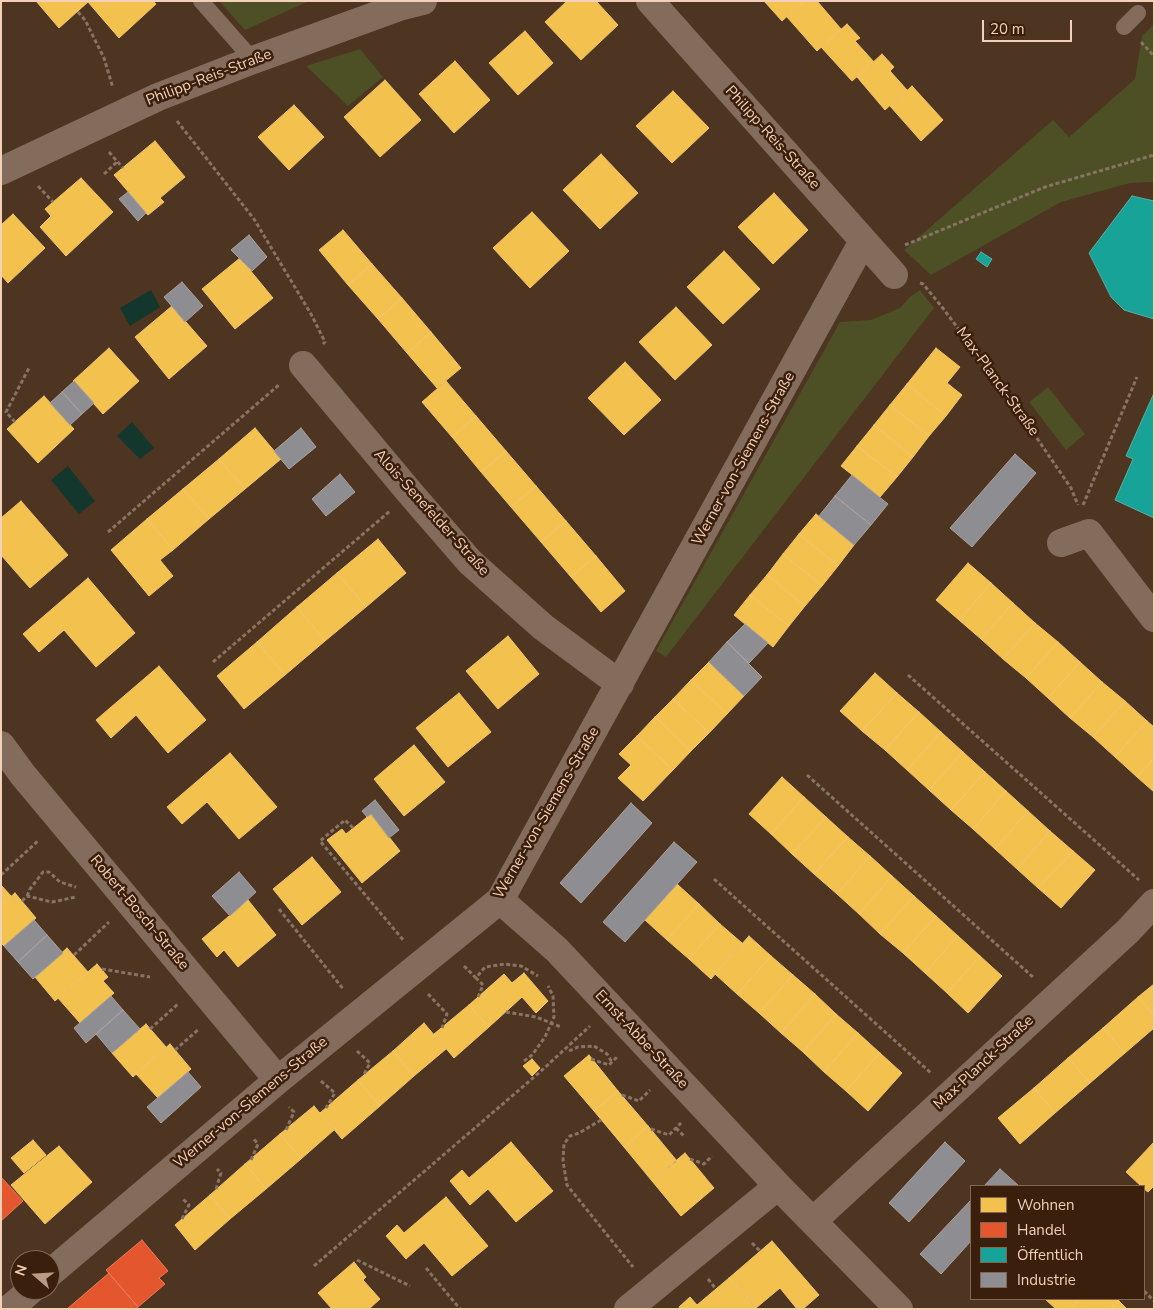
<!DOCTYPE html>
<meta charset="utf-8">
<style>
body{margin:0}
#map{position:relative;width:1155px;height:1310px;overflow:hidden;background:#4d3521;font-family:"Nunito Sans",sans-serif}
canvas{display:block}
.frame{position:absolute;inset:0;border:2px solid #f4d0b9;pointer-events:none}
.legend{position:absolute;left:970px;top:1185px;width:175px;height:115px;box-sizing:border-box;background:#3a1f0c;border:1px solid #846651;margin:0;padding:6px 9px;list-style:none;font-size:15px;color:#f4d0b9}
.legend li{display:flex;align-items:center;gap:10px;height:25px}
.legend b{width:25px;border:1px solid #846651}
.north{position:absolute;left:10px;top:1250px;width:50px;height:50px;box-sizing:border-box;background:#3a1f0c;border:1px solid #846651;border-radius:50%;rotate:289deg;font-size:14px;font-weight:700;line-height:20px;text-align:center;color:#f4d0b9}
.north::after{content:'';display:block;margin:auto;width:18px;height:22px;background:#ba9a84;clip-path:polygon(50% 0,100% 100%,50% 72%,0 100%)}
.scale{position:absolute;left:982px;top:20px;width:90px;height:22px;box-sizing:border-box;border:2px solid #f4d0b9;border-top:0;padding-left:6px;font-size:15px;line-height:18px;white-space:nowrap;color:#f4d0b9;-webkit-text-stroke:4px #3a1f0c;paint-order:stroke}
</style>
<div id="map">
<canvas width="1155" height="1310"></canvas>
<div class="frame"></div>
<ul class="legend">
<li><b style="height:14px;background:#f2c14e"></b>Wohnen</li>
<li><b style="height:14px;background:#e4572e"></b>Handel</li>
<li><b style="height:14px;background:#17a398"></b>Öffentlich</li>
<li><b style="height:14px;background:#8d8d92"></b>Industrie</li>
</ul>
<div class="north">N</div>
<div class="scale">20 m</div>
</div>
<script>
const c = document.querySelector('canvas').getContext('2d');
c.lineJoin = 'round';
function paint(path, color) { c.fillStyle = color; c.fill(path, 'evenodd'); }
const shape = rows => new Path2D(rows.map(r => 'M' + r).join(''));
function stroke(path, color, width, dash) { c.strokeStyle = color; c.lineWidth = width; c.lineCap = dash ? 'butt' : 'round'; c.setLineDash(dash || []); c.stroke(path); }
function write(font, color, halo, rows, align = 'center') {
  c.font = font + ' "Nunito Sans",sans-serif'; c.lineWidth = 5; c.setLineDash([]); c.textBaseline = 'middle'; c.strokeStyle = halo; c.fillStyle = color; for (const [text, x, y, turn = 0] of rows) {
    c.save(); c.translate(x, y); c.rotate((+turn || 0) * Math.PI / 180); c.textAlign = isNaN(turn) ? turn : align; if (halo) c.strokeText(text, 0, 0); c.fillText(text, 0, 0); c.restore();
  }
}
const green = shape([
 [219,1,309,1,245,30],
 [1154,24,1154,182,1130,183,1061,202,931,275,904,250,1053,120,1069,137,1135,79,1142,36],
 [360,49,383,77,348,106,306,66],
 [920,290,934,308,666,657,656,651,840,322,871,320,900,308,910,297],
 [1048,387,1085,434,1066,450,1029,402]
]);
const water = shape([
 [151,290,160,307,130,326,120,308],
 [132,422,154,448,140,459,117,436],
 [68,466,95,501,79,514,51,480]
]);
const homes = shape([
 [36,1,153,1,156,4,119,38,88,2,59,28,36,1],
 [567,1,596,1,618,25,581,60,545,22,567,1],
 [764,1,804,1,782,21,764,1],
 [804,1,817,1,841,29,817,51,787,17,804,1],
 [847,24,860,38,855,41,874,62,852,81,821,47,847,24],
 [525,31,553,63,518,95,489,63,525,31],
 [882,54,894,67,890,71,907,90,885,110,857,77,882,54],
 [455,61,490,100,454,133,419,94,455,61],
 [385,80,421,120,380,157,344,117,385,80],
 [912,86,943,120,921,141,890,106,912,86],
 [673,91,709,128,672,163,636,126,673,91],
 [294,105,324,137,289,170,258,137,294,105],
 [155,141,185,177,160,198,164,202,148,215,114,175,155,141],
 [601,154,638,193,600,229,563,190,601,154],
 [81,178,113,212,66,256,40,227,51,216,45,209,81,178],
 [774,193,808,230,773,264,738,227,774,193],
 [532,212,569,251,530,288,493,248,532,212],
 [13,214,45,248,8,283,1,275,1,225,13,214],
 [343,230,372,264,348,285,319,250,343,230],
 [724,251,760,289,723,324,687,287,724,251],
 [240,258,273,298,235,329,202,289,240,258],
 [372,264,402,298,378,319,348,285,372,264],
 [402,298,431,332,407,353,378,319,402,298],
 [172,306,207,346,169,379,135,337,172,306],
 [676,307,712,345,675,380,639,342,676,307],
 [431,332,461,368,437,388,407,353,431,332],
 [109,348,139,381,103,414,73,381,109,348],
 [936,348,960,367,947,383,962,395,946,416,907,384,936,348],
 [625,362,661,400,624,435,588,398,625,362],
 [446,381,476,416,452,437,422,402,446,381],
 [907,384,946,416,929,436,890,405,907,384],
 [44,396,74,429,38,463,7,429,44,396],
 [890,405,929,436,913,457,874,425,890,405],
 [476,416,506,451,481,472,452,437,476,416],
 [874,425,913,457,897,477,857,446,874,425],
 [255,428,281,459,245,489,219,459,255,428],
 [857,446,897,477,880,497,841,466,857,446],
 [506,451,536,486,511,507,481,472,506,451],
 [219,459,245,489,209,519,183,489,219,459],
 [536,486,566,521,541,542,511,507,536,486],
 [183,489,209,519,173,550,147,519,183,489],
 [21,501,68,555,30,588,1,555,1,518,21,501],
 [816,514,854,545,838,566,799,534,816,514],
 [147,519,173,550,160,560,173,576,149,596,111,550,147,519],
 [566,521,596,556,571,577,541,542,566,521],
 [799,534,838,566,822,586,783,554,799,534],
 [378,539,406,573,366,607,337,573,378,539],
 [783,554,822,586,805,606,767,575,783,554],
 [596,556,625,591,601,612,571,577,596,556],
 [968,563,991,583,959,620,936,600,968,563],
 [337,573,366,607,325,641,297,607,337,573],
 [767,575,805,606,789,626,750,595,767,575],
 [88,578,135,633,96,667,64,630,39,652,23,634,88,578],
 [991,583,1013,603,981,639,959,620,991,583],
 [750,595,789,626,773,647,734,615,750,595],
 [1013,603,1035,623,1003,659,981,639,1013,603],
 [297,607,325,641,285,675,257,642,297,607],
 [1035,623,1058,642,1026,678,1003,659,1035,623],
 [508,636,539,674,498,709,466,671,508,636],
 [257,642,285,675,244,709,217,676,257,642],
 [1058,642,1080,662,1048,698,1026,678,1058,642],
 [709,662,744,696,727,714,691,680,709,662],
 [1080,662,1102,682,1070,718,1048,698,1080,662],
 [159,666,206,720,168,753,136,715,111,738,96,720,159,666],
 [875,673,897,693,862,731,840,711,875,673],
 [691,680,727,714,709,733,673,699,691,680],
 [1102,682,1125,701,1093,737,1070,718,1102,682],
 [459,693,491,732,448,767,416,728,459,693],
 [897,693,919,712,885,750,862,731,897,693],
 [673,699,709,733,691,751,655,717,673,699],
 [1125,701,1147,721,1115,757,1093,737,1125,701],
 [919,712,941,732,907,770,885,750,919,712],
 [655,717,691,751,673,770,637,736,655,717],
 [1147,721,1154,727,1154,758,1137,777,1115,757,1147,721],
 [941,732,963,752,929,790,907,770,941,732],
 [637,736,673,770,643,801,618,778,631,765,619,754,637,736],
 [414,745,445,782,404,816,374,779,414,745],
 [963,752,985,772,951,810,929,790,963,752],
 [230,753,277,807,239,839,207,802,182,824,167,807,230,753],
 [1154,758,1154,792,1137,777,1154,758],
 [985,772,1006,791,973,829,951,810,985,772],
 [782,777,804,797,771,834,749,814,782,777],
 [1006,791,1028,811,995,849,973,829,1006,791],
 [804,797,826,817,792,854,771,834,804,797],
 [1028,811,1050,831,1017,869,995,849,1028,811],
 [371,814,400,851,362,883,327,840,342,829,346,834,371,814],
 [826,817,848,837,814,874,792,854,826,817],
 [1050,831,1073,851,1038,888,1017,869,1050,831],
 [848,837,870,856,837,894,814,874,848,837],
 [1073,851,1095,870,1061,908,1038,888,1073,851],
 [870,856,892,876,859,914,837,894,870,856],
 [312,857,341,892,302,925,273,889,312,857],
 [892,876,914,896,880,934,859,914,892,876],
 [677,884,699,904,667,940,645,920,677,884],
 [1,885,11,896,1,905,1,885],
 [15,893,36,918,4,946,1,943,1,905,15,893],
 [914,896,936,916,903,953,880,934,914,896],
 [248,900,276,935,238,967,224,950,217,957,202,939,248,900],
 [699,904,720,924,689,959,667,940,699,904],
 [936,916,958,936,925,973,903,953,936,916],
 [720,924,742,943,711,979,689,959,720,924],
 [749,936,771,956,737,994,715,974,749,936],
 [958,936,980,956,947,993,925,973,958,936],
 [67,948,88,972,55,1001,35,977,67,948],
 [771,956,793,975,759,1013,737,994,771,956],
 [980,956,1002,976,968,1013,947,993,980,956],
 [97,964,108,977,103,981,114,993,80,1023,58,998,97,964],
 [524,973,548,1001,536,1013,522,997,489,1027,469,1005,504,974,512,983,524,973],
 [793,975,815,994,781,1033,759,1013,793,975],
 [1154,984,1154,1015,1138,997,1154,984],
 [815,994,836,1014,803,1052,781,1033,815,994],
 [1138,997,1154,1015,1154,1028,1125,1053,1103,1028,1138,997],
 [469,1005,489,1027,454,1058,434,1034,469,1005],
 [836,1014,858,1033,824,1072,803,1052,836,1014],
 [424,1023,446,1049,414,1076,393,1051,424,1023],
 [146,1024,166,1047,133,1077,112,1053,146,1024],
 [1103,1028,1125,1053,1090,1083,1068,1058,1103,1028],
 [858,1033,880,1053,846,1091,824,1072,858,1033],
 [170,1044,191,1069,158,1098,136,1074,170,1044],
 [393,1051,414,1076,380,1106,358,1080,393,1051],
 [880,1053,902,1073,868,1111,846,1091,880,1053],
 [589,1055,618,1091,594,1111,564,1076,589,1055],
 [1068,1058,1090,1083,1055,1113,1034,1088,1068,1058],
 [532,1059,540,1068,532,1076,523,1066,532,1059],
 [358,1080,380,1106,342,1139,320,1113,358,1080],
 [1034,1088,1055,1113,1020,1144,998,1118,1034,1088],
 [618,1091,648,1126,624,1147,594,1111,618,1091],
 [314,1106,334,1130,301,1159,280,1134,314,1106],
 [648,1126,677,1161,652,1181,624,1147,648,1126],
 [280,1134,301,1159,266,1189,245,1164,280,1134],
 [33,1140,46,1155,24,1173,11,1158,33,1140],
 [511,1142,553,1191,516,1222,488,1189,470,1205,450,1181,462,1170,469,1178,511,1142],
 [1154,1142,1154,1186,1148,1192,1144,1189,1144,1186,1141,1186,1126,1172,1154,1142],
 [59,1146,92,1182,45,1224,11,1185,59,1146],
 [685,1153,714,1188,681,1216,652,1181,685,1153],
 [245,1164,266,1189,230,1219,210,1195,245,1164],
 [210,1195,230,1219,195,1250,175,1225,210,1195],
 [446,1197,488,1246,452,1276,424,1243,406,1259,386,1236,397,1225,404,1233,446,1197],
 [772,1241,819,1295,803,1309,797,1309,780,1288,756,1308,729,1278,772,1241],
 [354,1262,366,1277,363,1280,380,1299,369,1309,332,1309,318,1293,354,1262],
 [729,1278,756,1309,680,1309,679,1307,690,1297,697,1305,729,1278],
 [1045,1299,1080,1299,1070,1309,1056,1309,1045,1299],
 [1080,1299,1117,1299,1119,1301,1111,1309,1070,1309,1080,1299],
 [1119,1301,1127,1309,1111,1309,1119,1301]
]);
const shops = shape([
 [1,1177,23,1201,1,1221,1,1177],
 [142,1240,168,1271,159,1278,165,1284,138,1307,106,1270,142,1240],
 [109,1273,138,1307,136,1309,67,1309,109,1273]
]);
const public = shape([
 [1132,196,1154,201,1154,319,1124,310,1111,297,1089,253,1132,196],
 [981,252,992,259,987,267,976,259,981,252],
 [1154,393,1154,518,1115,500,1133,459,1126,456,1154,393]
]);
const industry = shape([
 [128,192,146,213,138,221,119,199,128,192],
 [249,235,267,257,252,271,231,250,249,235],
 [182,282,203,306,185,322,164,297,182,282],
 [74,381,94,403,82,414,62,392,74,381],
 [62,392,82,414,70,425,50,403,62,392],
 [301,428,316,447,289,469,274,451,301,428],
 [1015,454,1036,473,972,547,950,528,1015,454],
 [340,474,355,492,326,516,312,499,340,474],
 [852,475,888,504,871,525,835,496,852,475],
 [835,496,871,525,854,545,819,516,835,496],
 [745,624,768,643,749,663,727,642,745,624],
 [727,642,762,677,744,696,709,662,727,642],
 [375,800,399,830,389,838,371,814,367,817,362,811,375,800],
 [631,803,652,823,581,903,560,883,631,803],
 [674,842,697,862,625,942,603,922,674,842],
 [239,872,256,892,230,916,212,896,239,872],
 [34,920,47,935,18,962,4,946,34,920],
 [47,935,63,953,33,979,18,962,47,935],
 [111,996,123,1010,86,1043,74,1028,111,996],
 [123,1010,140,1029,112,1053,96,1034,123,1010],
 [188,1072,201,1087,161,1123,147,1107,188,1072],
 [945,1142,965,1161,909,1222,889,1203,945,1142],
 [1000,1169,1019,1186,984,1186,1000,1169],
 [971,1200,971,1241,941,1274,920,1254,971,1200]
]);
const path = shape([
 [78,12,85,20,104,58,113,88],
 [1141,42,1154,56],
 [177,121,254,219,311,314,325,342,323,344],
 [109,152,123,168],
 [104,174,117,162],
 [38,186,53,202],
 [905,245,1045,187,1154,155],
 [920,283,923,284,942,307,1004,390,1071,488,1078,505],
 [15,422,6,412,29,368],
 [1083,505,1137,377],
 [108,532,280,384],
 [213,662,390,511],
 [908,675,1139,880],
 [807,775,1034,978],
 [353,828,345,820,320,841,404,941],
 [1,875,39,840],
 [714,879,931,1073],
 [27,896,30,889,43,872,49,872,60,882,76,887],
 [22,901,27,896,52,902,76,897],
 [279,909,344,990],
 [74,955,109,922],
 [464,966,476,978],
 [102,969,150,977],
 [428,994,447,1014,442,1028],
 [478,997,483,985,476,978,485,967,505,964,521,966,538,976],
 [506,1012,536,1017,561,1027],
 [150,1029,178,1004],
 [175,1050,199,1029],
 [357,1051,370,1063,363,1076],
 [569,1051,578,1047,594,1046,607,1054,612,1062],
 [591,1059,609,1065,618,1056],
 [524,1061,532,1055,545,1037,554,1017,553,996,548,986],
 [321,1081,335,1093,326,1108],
 [622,1095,639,1101,650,1090],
 [601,1120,579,1133,570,1136,564,1144,563,1161,567,1185,633,1267],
 [676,1128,685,1137],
 [651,1129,669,1135,681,1123],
 [286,1130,294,1112,289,1107],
 [690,1159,704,1164,712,1156],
 [251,1160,258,1144,253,1138],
 [216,1189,221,1173,217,1169],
 [182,1219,189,1205,182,1198],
 [752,1243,760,1251],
 [357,1260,410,1286],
 [314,1266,540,1072,590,1026],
 [426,1268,460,1309],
 [708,1279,716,1289],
 [1144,1291,1154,1301]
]);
const service = shape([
 [201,1,253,60],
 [1124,27,1138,13]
]);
const minor = shape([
 [650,1,894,275],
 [1,171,158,97,253,60,399,7,423,1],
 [303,365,411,494,470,562,543,627,620,684],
 [1061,543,1089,533,1154,618],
 [1,745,23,775,278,1080],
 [500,900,557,950,778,1186,899,1309],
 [813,1221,1128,931,1154,903],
 [50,1273,278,1080,500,900,863,241],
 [9,1309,31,1290],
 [628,1309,778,1186]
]);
const streetNames = [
 ["Philipp-Reis-Straße",209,78,-21],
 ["Philipp-Reis-Straße",772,138,48],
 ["Max-Planck-Straße",997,382,54],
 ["Werner-von-Siemens-Straße",744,459,-61],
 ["Alois-Senefelder-Straße",431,513,48],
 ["Werner-von-Siemens-Straße",547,813,-60],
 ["Robert-Bosch-Straße",139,913,50],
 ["Ernst-Abbe-Straße",641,1040,47],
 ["Max-Planck-Straße",984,1063,-43],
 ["Werner-von-Siemens-Straße",251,1103,-40]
];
paint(green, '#4d4f25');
paint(water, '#13372c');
paint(homes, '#f2c14e');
stroke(homes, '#f3c66e', 1);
paint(shops, '#e4572e');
stroke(shops, '#e97b58', 1);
paint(public, '#17a398');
stroke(public, '#59b0a2', 1);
paint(industry, '#8d8d92');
stroke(industry, '#aca19e', 1);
stroke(path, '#887465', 3, [4, 2.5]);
stroke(service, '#836c5c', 16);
stroke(minor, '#836c5c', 28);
write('15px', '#f4d0b9', '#3a1f0c', streetNames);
</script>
